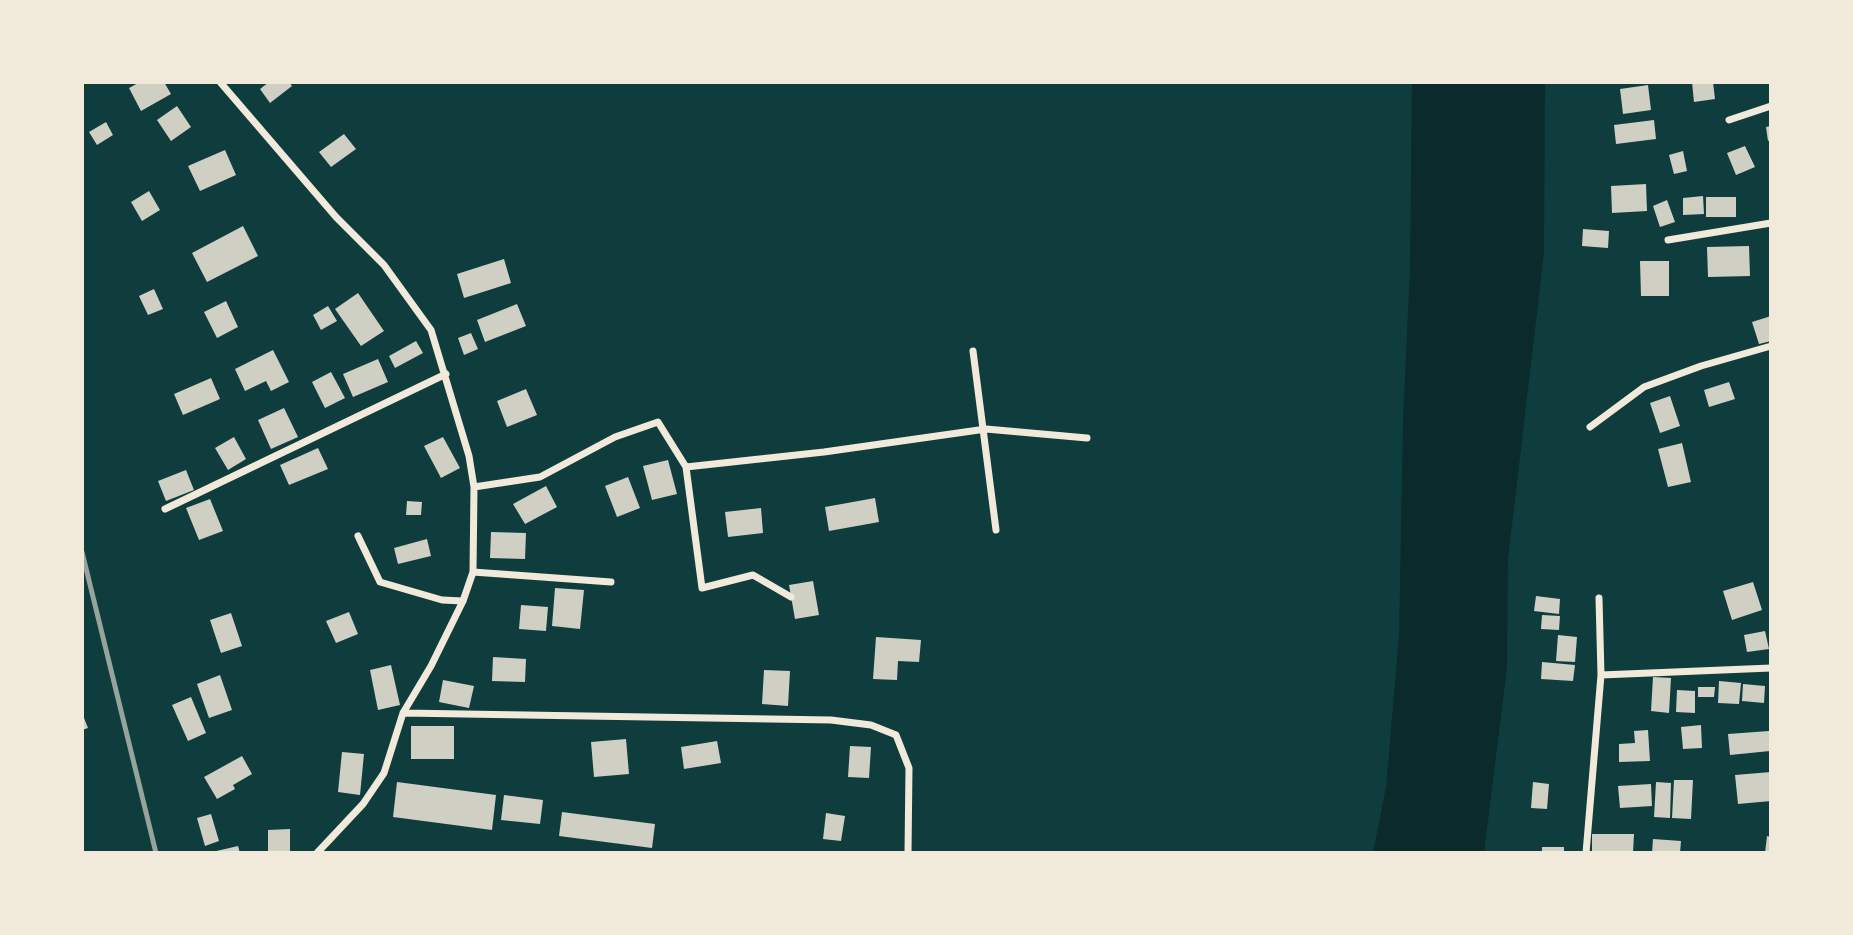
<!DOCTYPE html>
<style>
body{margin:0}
#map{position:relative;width:1853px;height:935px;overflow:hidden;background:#0f3d3e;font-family:"Archivo Narrow",sans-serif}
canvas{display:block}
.frame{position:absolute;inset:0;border:84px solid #f1e9da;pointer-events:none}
</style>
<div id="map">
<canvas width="1853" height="935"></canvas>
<div class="frame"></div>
</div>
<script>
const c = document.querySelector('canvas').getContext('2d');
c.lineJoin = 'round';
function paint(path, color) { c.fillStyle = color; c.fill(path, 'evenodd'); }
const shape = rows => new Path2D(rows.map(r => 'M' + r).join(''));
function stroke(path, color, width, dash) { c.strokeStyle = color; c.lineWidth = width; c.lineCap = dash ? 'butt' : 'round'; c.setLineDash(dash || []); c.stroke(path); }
const water = shape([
 [1412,82,1545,82,1544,253,1508,559,1507,668,1484,853,1373,853,1386,787,1399,636,1403,422,1410,267]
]);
const building = shape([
 [140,82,164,82,171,94,141,111,129,88],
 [269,82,289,82,292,86,270,103,260,89],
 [1692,82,1713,82,1715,99,1694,102],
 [1648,85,1651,110,1623,114,1620,89],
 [177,106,191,127,171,141,157,120],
 [1654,120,1656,139,1616,144,1614,125],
 [106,122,113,135,97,145,89,132],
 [1771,126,1771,140,1768,141,1766,127],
 [344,134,356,149,331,167,319,152],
 [1745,146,1755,167,1736,175,1727,153],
 [225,150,236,175,200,191,188,166],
 [1683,151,1687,171,1674,174,1669,155],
 [1646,184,1647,211,1612,213,1611,186],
 [149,191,160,210,142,221,131,202],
 [1703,196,1704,214,1683,215,1683,198],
 [1706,197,1736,197,1736,217,1706,217],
 [1667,200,1675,222,1660,227,1653,206],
 [243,226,258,256,207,282,192,253],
 [1583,229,1609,231,1608,248,1582,246],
 [1749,246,1750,276,1708,277,1707,247],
 [504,259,511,283,464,298,457,274],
 [1640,261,1669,261,1669,296,1641,296],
 [154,289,163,309,148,315,139,296],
 [358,293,384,331,361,346,335,309],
 [226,301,238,327,217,338,204,312],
 [517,304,526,326,485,342,477,320],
 [328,306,337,321,321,330,313,315],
 [1771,316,1771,341,1759,344,1752,322],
 [471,333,478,349,464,355,458,338],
 [416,341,423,353,395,368,389,356],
 [273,350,289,382,271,391,266,381,245,391,235,369],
 [378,359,388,382,353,397,343,374],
 [331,372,345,398,325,408,312,382],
 [211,378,220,399,183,415,174,394],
 [1729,382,1735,399,1709,407,1704,390],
 [526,389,537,415,507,427,497,401],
 [1670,396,1680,426,1660,433,1650,403],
 [284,408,298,437,271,449,258,420],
 [234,437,246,459,228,470,215,448],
 [443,437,460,468,441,478,424,446],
 [1682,443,1691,482,1668,487,1658,449],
 [318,448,328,469,289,485,280,465],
 [668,460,677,494,652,500,643,466],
 [186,470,194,490,166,501,158,481],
 [628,477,640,508,617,517,605,486],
 [546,486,557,507,525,524,513,504],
 [875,498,879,522,829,531,825,507],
 [210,499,223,531,199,540,186,508],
 [407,501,422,502,421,515,406,515],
 [761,508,763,533,728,537,725,512],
 [491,532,526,533,525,559,490,558],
 [427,539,431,556,398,564,394,548],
 [813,581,819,615,795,619,789,585],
 [1753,582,1762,610,1732,620,1723,591],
 [555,588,584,590,580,629,552,626],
 [1536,596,1560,599,1559,614,1534,611],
 [521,605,548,607,546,631,519,629],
 [349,612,358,634,336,643,326,621],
 [231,613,242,646,221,653,210,620],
 [1542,615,1560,616,1559,630,1541,629],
 [1765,631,1769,649,1747,652,1744,635],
 [1558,635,1577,637,1575,662,1556,661],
 [876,637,921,640,919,662,898,661,897,680,873,679],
 [493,657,526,659,525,682,492,681],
 [1542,662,1575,665,1573,681,1541,679],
 [391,665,400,705,378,710,370,670],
 [764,670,790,671,788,706,762,704],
 [220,675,232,710,209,718,197,684],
 [1653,677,1671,678,1669,713,1651,711],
 [443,680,474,686,469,708,439,702],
 [1719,681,1741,683,1739,704,1718,703],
 [1743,684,1765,686,1764,703,1742,701],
 [1698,687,1715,687,1714,697,1698,697],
 [1677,690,1695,691,1695,713,1676,712],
 [191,697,206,733,188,741,172,705],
 [82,713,88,728,82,730],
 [1701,725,1702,748,1683,749,1681,727],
 [411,726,454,726,454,759,411,759],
 [1648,730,1650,761,1619,762,1619,744,1635,743,1634,731],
 [1769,731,1770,751,1730,755,1728,734],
 [626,739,629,774,594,777,591,742],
 [717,741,721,763,684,769,681,747],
 [850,746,871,747,869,778,848,777],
 [342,752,364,754,360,795,338,792],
 [242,756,252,774,233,785,235,789,217,799,204,777],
 [1771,772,1771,801,1738,804,1735,775],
 [1674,780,1693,780,1691,819,1672,818],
 [397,782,496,795,492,830,393,817],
 [1533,782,1549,784,1547,809,1531,808],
 [1656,782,1671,783,1670,818,1654,817],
 [1651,784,1652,806,1620,808,1618,786],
 [504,795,543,800,540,824,501,820],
 [562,812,655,824,652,848,559,836],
 [826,813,845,816,841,841,823,839],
 [211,814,219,841,205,846,197,818],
 [290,829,290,853,268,853,268,830],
 [1592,834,1634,834,1633,853,1592,853],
 [1767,836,1771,837,1771,853,1765,853],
 [1653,839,1681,841,1680,853,1652,853],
 [238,846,240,853,212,853,212,852],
 [1542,847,1564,847,1564,853,1542,853]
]);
const minor = shape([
 [220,82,336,217,384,265,431,330,469,456,474,487,473,572,463,601,431,666,403,713,384,773,363,804,317,853],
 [1729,120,1771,106],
 [1668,240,1771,223],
 [973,351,996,530],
 [1590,427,1644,387,1701,366,1771,346],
 [686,467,702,588,753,575,791,597],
 [474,487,540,477,615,437,658,422,686,467,824,452,986,429,1087,438],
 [165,509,446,374],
 [358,536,380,582,442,600,463,601],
 [473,572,611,582],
 [1599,598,1601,675,1771,668],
 [403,713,831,720,871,725,896,735,909,768,908,853],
 [1586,853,1601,675]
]);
const rail = shape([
 [82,552,156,853]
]);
paint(water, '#0a2a2b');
paint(building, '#cfcfc3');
stroke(minor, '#f1e9da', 7);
stroke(rail, '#97a49c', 5);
</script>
